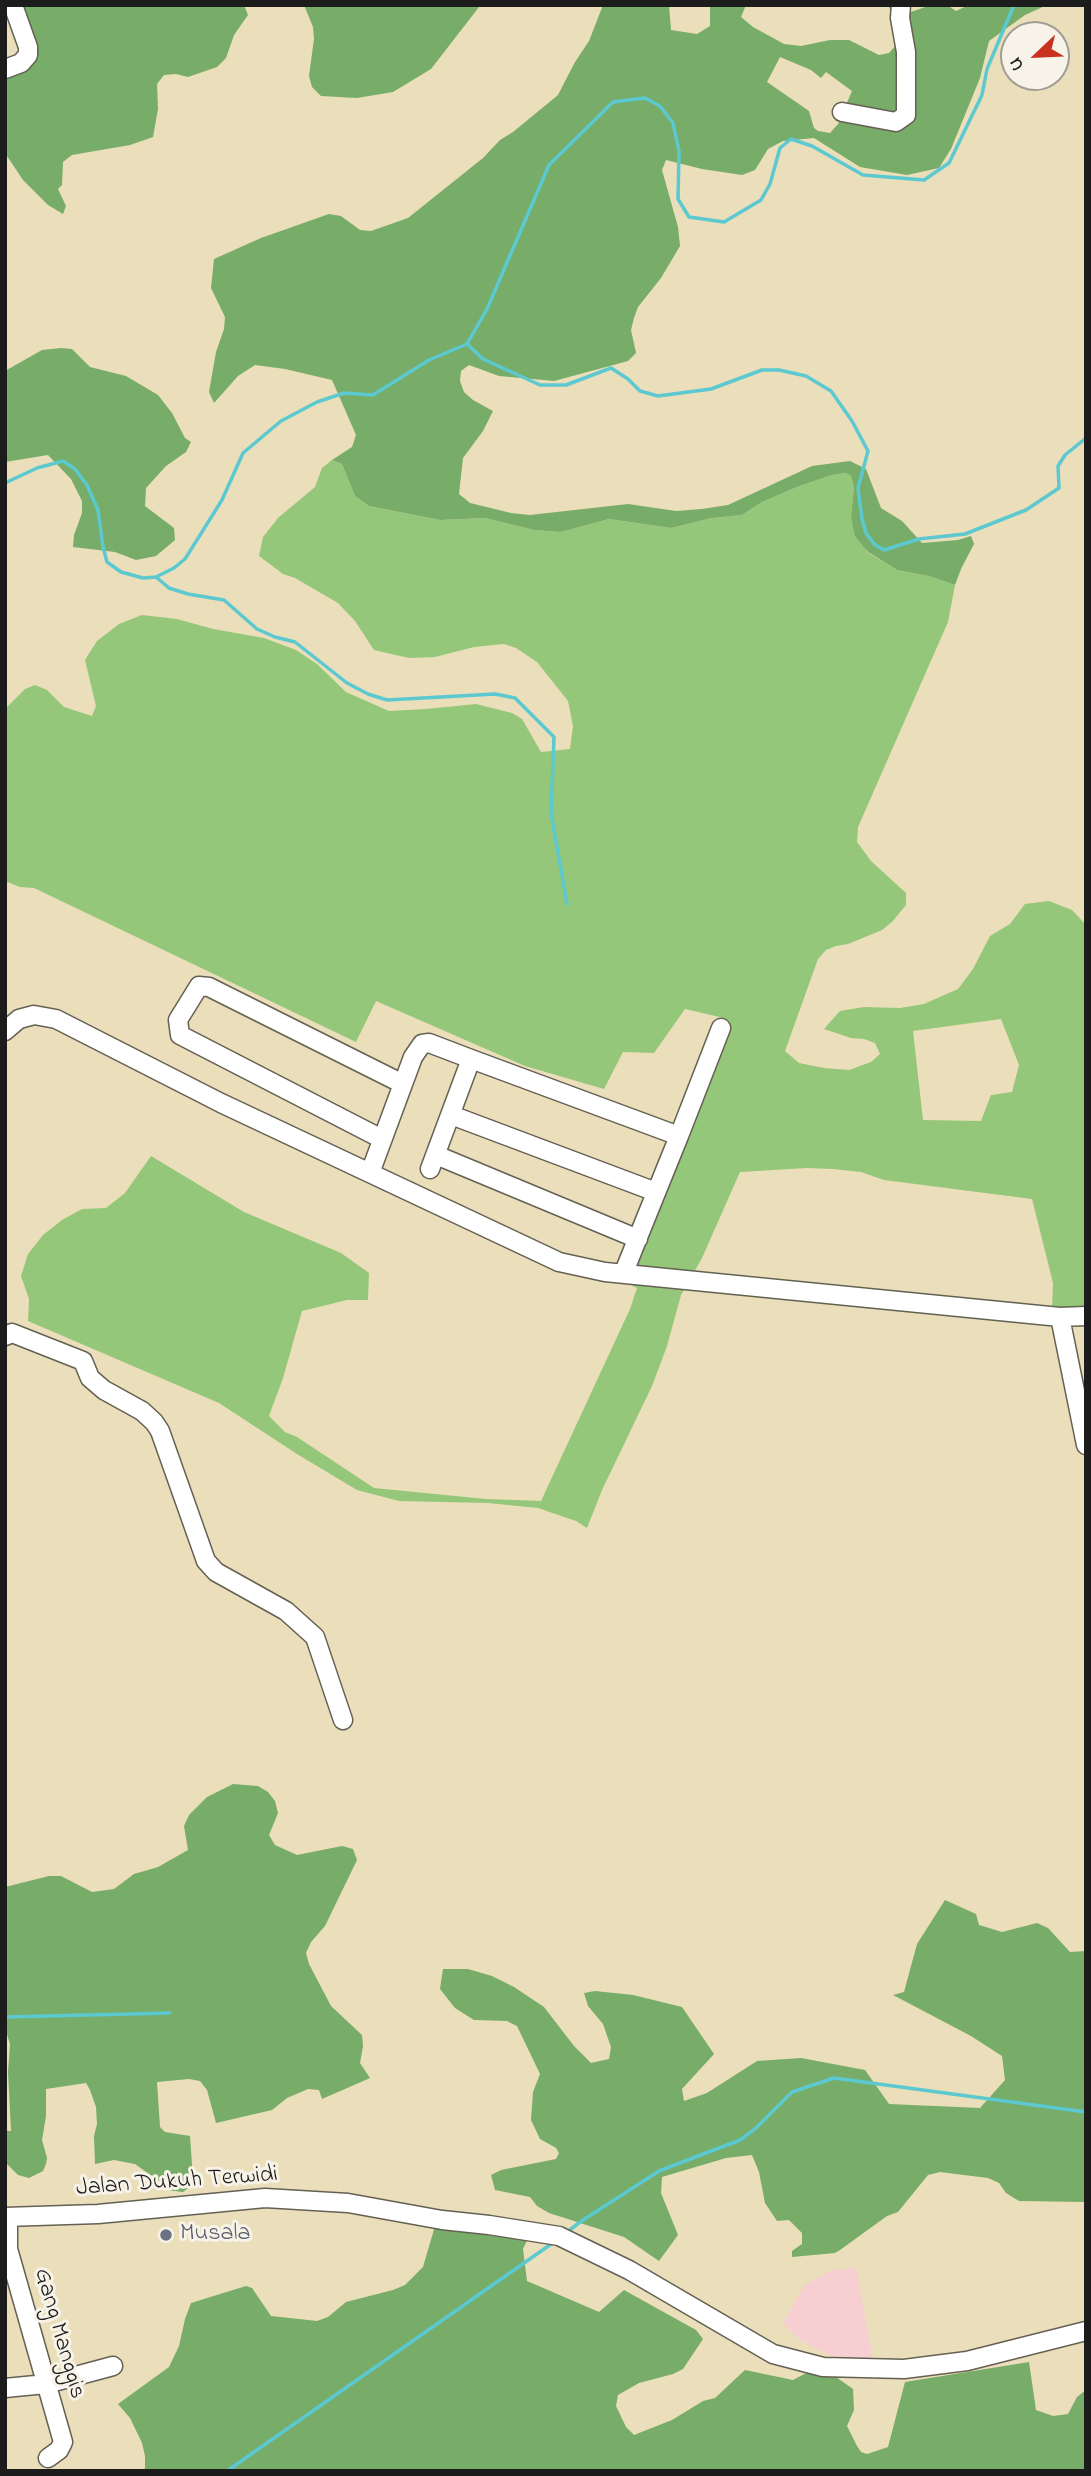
<!DOCTYPE html>
<style>
body{margin:0}
#map{position:relative;width:1091px;height:2476px;overflow:hidden;background:#ebdeba;font-family:"Indie Flower",sans-serif}
canvas{display:block}
.frame{position:absolute;inset:0;border:7px solid #1c1c1c;pointer-events:none}
.north{position:absolute;left:1000px;top:21px;width:70px;height:70px;box-sizing:border-box;background:#f7f3e8;border:2px solid #9f9d96;border-radius:50%;rotate:247deg;font-size:19px;font-weight:700;line-height:28px;text-align:center;color:#1c1c1c}
.north::after{content:'';display:block;margin:auto;width:24px;height:32px;background:#c8321e;clip-path:polygon(50% 0,100% 100%,50% 72%,0 100%)}
</style>
<div id="map">
<canvas width="1091" height="2476"></canvas>
<div class="frame"></div>
<div class="north">U</div>
</div>
<script>
const c = document.querySelector('canvas').getContext('2d');
c.lineJoin = 'round';
function paint(path, color) { c.fillStyle = color; c.fill(path, 'evenodd'); }
const shape = rows => new Path2D(rows.map(r => 'M' + r).join(''));
function stroke(path, color, width, dash) { c.strokeStyle = color; c.lineWidth = width; c.lineCap = dash ? 'butt' : 'round'; c.setLineDash(dash || []); c.stroke(path); }
function write(font, color, halo, rows, align = 'center') {
  c.font = font + ' "Indie Flower",sans-serif'; c.lineWidth = 6; c.setLineDash([]); c.textBaseline = 'middle'; c.strokeStyle = halo; c.fillStyle = color; for (const [text, x, y, turn = 0] of rows) {
    c.save(); c.translate(x, y); c.rotate((+turn || 0) * Math.PI / 180); c.textAlign = isNaN(turn) ? turn : align; if (halo) c.strokeText(text, 0, 0); c.fillText(text, 0, 0); c.restore();
  }
}
const built = shape([
 [856,2268,873,2360,844,2360,823,2352,799,2339,783,2323,804,2286,832,2270]
]);
const green = shape([
 [332,460,342,464,355,496,369,506,440,520,485,518,534,530,561,532,609,519,671,528,712,518,742,515,762,502,797,487,832,475,846,473,851,476,854,487,851,517,867,552,897,570,929,576,955,585,948,622,858,827,857,842,871,861,906,893,906,905,892,922,882,930,848,944,836,946,826,950,818,959,785,1051,799,1063,824,1068,849,1070,871,1062,880,1054,875,1043,864,1039,851,1038,824,1029,840,1011,864,1007,900,1008,924,1004,958,989,973,969,990,936,1010,924,1025,904,1049,901,1072,910,1086,925,1086,1308,1052,1311,1053,1283,1032,1199,884,1180,861,1172,833,1169,807,1168,740,1172,702,1258,681,1295,667,1346,652,1386,602,1490,587,1528,576,1521,538,1508,488,1503,399,1501,357,1490,297,1454,219,1403,28,1321,29,1299,21,1276,28,1254,43,1235,62,1220,82,1209,106,1208,125,1193,151,1156,244,1212,341,1253,369,1273,368,1300,347,1300,302,1311,283,1378,269,1416,285,1432,297,1437,374,1488,486,1499,541,1501,630,1309,637,1288,625,1282,724,1018,685,1009,654,1053,623,1052,604,1089,525,1066,376,1001,356,1042,34,888,20,887,5,881,5,709,25,689,35,685,47,690,64,707,92,716,96,706,85,660,97,641,119,624,142,615,177,619,213,629,264,638,296,650,317,664,346,692,389,711,426,709,476,704,512,713,522,719,541,752,570,749,573,726,568,701,537,662,516,648,504,644,474,647,435,657,409,658,374,650,355,621,338,603,295,578,283,574,259,556,263,537,278,518,315,487,322,468],
 [1001,1019,1019,1065,1012,1092,991,1095,981,1121,923,1120,913,1031]
]);
const forest = shape([
 [20,5,244,5,248,15,234,35,226,58,217,67,188,77,176,74,164,75,157,84,158,109,153,137,130,145,72,155,63,162,62,185,58,189,66,206,63,214,48,205,23,180,5,153,5,76,30,62],
 [304,5,479,5,479,7,431,69,393,92,357,98,321,96,312,87,309,76,314,39,313,27],
 [603,5,669,5,671,30,697,34,710,26,710,5,746,5,741,17,753,27,784,44,801,46,830,40,849,40,879,55,889,53,898,43,897,24,888,5,897,5,911,12,931,5,947,5,956,11,969,5,1047,5,1025,15,989,41,980,78,951,149,939,168,907,175,860,167,814,138,783,141,768,149,755,170,742,175,702,169,666,160,662,170,678,227,680,246,661,278,638,307,634,318,631,330,636,353,628,361,554,381,499,376,469,365,461,371,460,381,464,392,473,400,493,411,483,431,463,458,459,494,470,503,511,513,530,515,628,504,676,511,702,509,728,505,812,466,850,461,866,469,881,508,902,521,922,543,958,540,971,536,974,544,961,569,955,585,929,576,897,570,868,552,855,536,851,517,854,487,851,476,846,473,832,475,797,487,762,502,742,515,712,518,671,528,609,519,561,532,534,530,485,518,440,520,369,506,355,496,342,464,332,460,352,447,356,435,332,380,285,369,255,365,238,376,214,403,209,392,216,352,224,329,225,317,211,288,214,259,261,238,329,214,341,216,360,230,371,231,408,218,483,158,500,140,513,132,558,95,575,62,589,41],
 [780,57,811,70,821,78,826,72,852,91,838,124,830,133,818,131,814,128,809,111,767,82],
 [61,348,72,349,90,367,126,376,158,395,172,413,185,438,191,442,186,452,166,466,146,488,145,506,174,528,175,540,156,556,136,560,115,552,73,547,74,535,82,513,82,501,71,479,48,455,5,462,5,371,42,350],
 [233,1784,258,1786,268,1792,275,1801,278,1813,269,1835,275,1845,297,1855,342,1846,353,1849,357,1860,325,1926,311,1942,306,1953,309,1964,331,2006,362,2035,363,2046,360,2063,370,2078,322,2099,319,2090,308,2089,287,2098,272,2110,216,2123,207,2090,200,2081,189,2079,157,2082,160,2127,165,2132,190,2136,193,2179,192,2185,183,2192,167,2190,163,2184,135,2164,114,2160,95,2164,94,2136,97,2124,96,2107,90,2090,86,2083,46,2089,46,2116,42,2140,47,2158,46,2164,43,2171,29,2178,18,2175,5,2162,5,2131,11,2131,8,2072,10,2044,5,2028,5,1887,49,1876,61,1876,92,1892,114,1889,134,1874,158,1867,188,1850,184,1826,189,1815,207,1797],
 [945,1900,976,1914,979,1925,1002,1932,1037,1923,1048,1928,1070,1952,1086,1951,1086,2202,1019,2201,1006,2193,999,2183,988,2178,940,2172,928,2175,898,2212,887,2216,840,2250,835,2253,792,2257,792,2251,802,2244,802,2233,789,2220,777,2221,765,2203,759,2172,752,2155,726,2158,662,2177,661,2193,678,2235,659,2261,624,2237,549,2213,537,2206,530,2197,495,2190,491,2175,501,2170,556,2159,559,2153,556,2148,540,2139,531,2120,533,2092,540,2074,517,2026,507,2021,474,2020,455,2008,440,1989,443,1969,468,1969,492,1976,514,1987,544,2007,574,2046,591,2063,609,2059,611,2047,603,2024,588,2006,584,1993,595,1991,633,1995,682,2007,714,2054,682,2089,684,2101,707,2093,757,2061,801,2058,865,2070,889,2104,980,2108,1005,2080,1002,2056,971,2036,893,1995,904,1992,917,1944],
 [435,2226,530,2234,523,2249,527,2281,599,2312,624,2290,696,2330,703,2339,683,2369,673,2374,639,2383,618,2395,616,2406,626,2427,634,2435,672,2420,703,2401,715,2398,745,2370,793,2380,812,2370,818,2370,836,2377,853,2389,854,2410,847,2426,857,2446,861,2452,867,2454,888,2447,905,2382,1029,2362,1036,2410,1053,2416,1068,2414,1077,2397,1086,2390,1086,2471,143,2471,145,2468,145,2456,142,2443,130,2418,118,2404,169,2367,179,2346,185,2319,191,2303,246,2286,252,2288,271,2316,317,2321,328,2317,346,2302,393,2290,405,2285,423,2267]
]);
const stream = shape([
 [467,344,483,359,540,385,566,385,611,368,628,379,640,391,658,396,711,389,762,370,779,370,806,376,831,391,852,421,868,451,858,488,862,519,866,533,874,544,884,550,919,539,965,534,1026,510,1059,488,1058,466,1065,455,1086,438],
 [5,483,37,468,63,461,75,469,87,485,98,510,103,547,107,562,121,572,143,578,156,577,174,568,185,559,222,500,243,453,281,421,317,402,344,393,373,395,429,360,467,344,487,309,549,165,613,102,645,98,660,106,673,123,679,151,678,199,689,217,724,222,761,200,770,184,780,148,791,139,812,146,863,175,924,180,949,163,982,95,987,69,1014,5],
 [156,577,169,588,188,594,224,600,257,629,275,637,295,642,347,683,368,694,387,700,495,694,515,698,554,737,551,813,567,904],
 [5,2017,170,2013],
 [566,2233,580,2222,659,2171,740,2140,755,2129,792,2092,834,2078,1086,2112],
 [227,2471,554,2242]
]);
const minor = shape([
 [5,69,21,63,28,55,28,47,13,5],
 [842,112,896,122,906,115,906,52,900,18,901,5],
 [5,1031,19,1019,34,1015,56,1019,221,1103,559,1262,605,1272,1060,1317,1086,1316],
 [451,1115,656,1192],
 [679,1136,721,1028],
 [382,1139,180,1035,178,1020,199,986,209,987,403,1084],
 [436,1155,638,1239],
 [430,1169,471,1059,679,1136,624,1272],
 [370,1173,413,1057,422,1044,429,1043,471,1059],
 [1060,1317,1086,1445],
 [5,1336,12,1333,83,1361,90,1378,104,1390,142,1411,154,1422,160,1431,206,1561,216,1572,286,1611,315,1637,343,1720],
 [5,2217,98,2214,265,2198,348,2203,442,2220,489,2225,559,2236,629,2270,773,2354,823,2367,904,2369,967,2361,1086,2331],
 [8,2217,8,2249,63,2442,59,2450,48,2458],
 [5,2388,46,2384,113,2366]
]);
const markers = [
 [166,2235,7,"#6b7280"]
];
const streetNames = [
 ["Jalan Dukuh Terwidi",177,2183,-4],
 ["Gang Manggis",58,2334,74]
];
const worshipNames = [
 ["Musala",180,2235]
];
paint(built, '#f7cfd3');
paint(green, '#94c779');
paint(forest, '#77ac69');
stroke(stream, '#5cc9d1', 3.5);
stroke(minor, '#646053', 21);
stroke(minor, '#fff', 18);
for (const [x, y, r, color] of markers) { const dot = new Path2D(); dot.arc(x, y, r, 0, 2 * Math.PI); c.fillStyle = color; c.fill(dot); stroke(dot, '#f7f3e8', 2.5); }
write('24px', '#1c1c1c', '#f7f3e8', streetNames);
write('24px', '#5b616d', '#f7f3e8', worshipNames, 'left');
</script>
